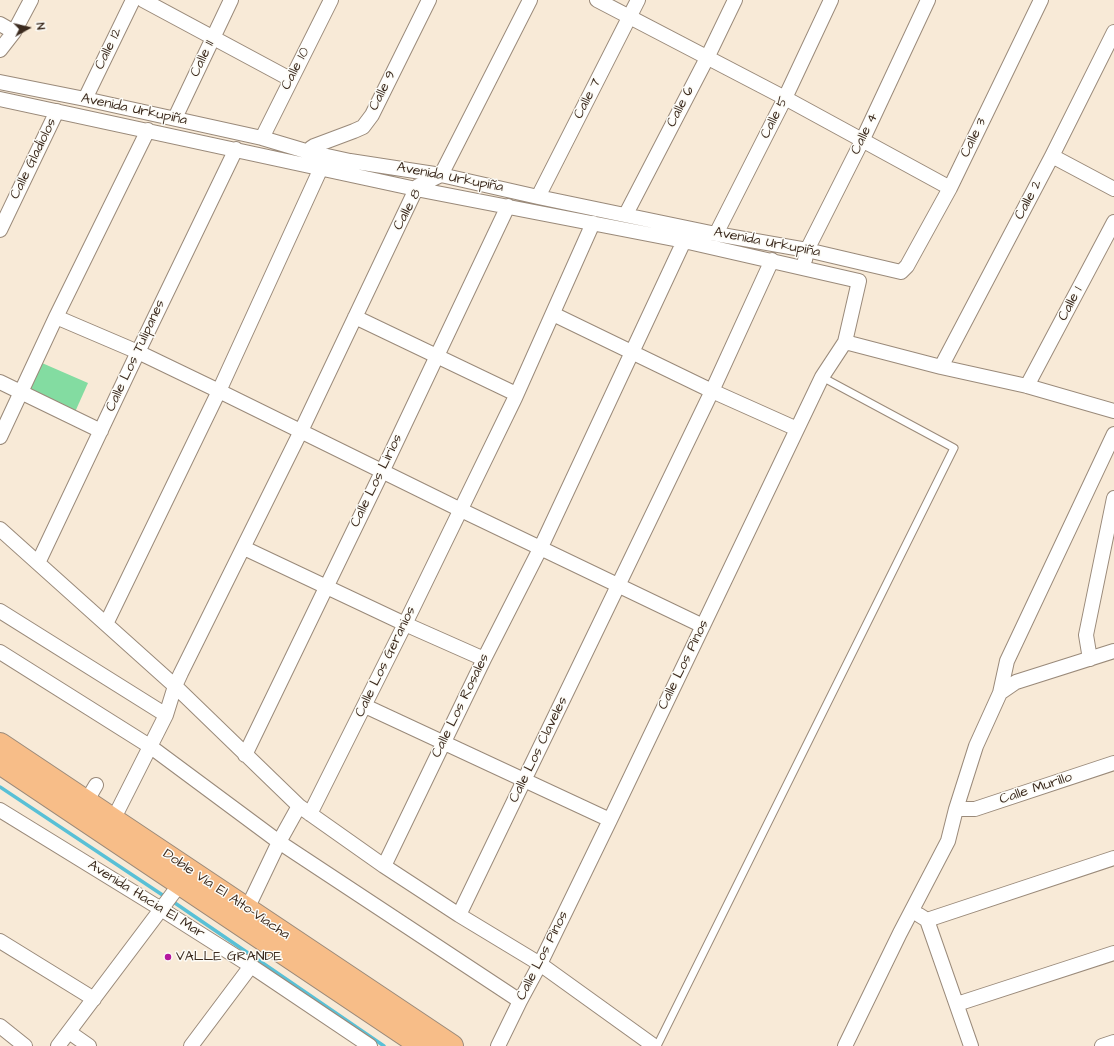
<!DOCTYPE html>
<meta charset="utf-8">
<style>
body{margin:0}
#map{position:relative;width:1114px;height:1046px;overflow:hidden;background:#f8ead7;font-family:"Architects Daughter",sans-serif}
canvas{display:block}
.north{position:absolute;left:8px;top:8px;width:40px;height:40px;-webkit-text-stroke:3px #fdfcf7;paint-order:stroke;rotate:82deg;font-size:11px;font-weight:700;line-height:16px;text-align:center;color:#3b2a1e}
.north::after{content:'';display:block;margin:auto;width:14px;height:18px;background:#3b2a1e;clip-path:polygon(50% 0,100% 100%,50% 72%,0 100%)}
</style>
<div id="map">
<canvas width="1114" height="1046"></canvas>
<div class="north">N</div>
</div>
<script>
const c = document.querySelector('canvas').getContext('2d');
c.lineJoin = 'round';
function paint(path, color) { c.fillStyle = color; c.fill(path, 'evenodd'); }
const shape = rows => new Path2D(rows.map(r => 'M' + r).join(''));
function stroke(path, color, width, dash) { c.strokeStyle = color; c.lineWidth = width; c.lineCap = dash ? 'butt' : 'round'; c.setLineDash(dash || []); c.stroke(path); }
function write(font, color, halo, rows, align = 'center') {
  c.font = font + ' "Architects Daughter",sans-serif'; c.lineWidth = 3; c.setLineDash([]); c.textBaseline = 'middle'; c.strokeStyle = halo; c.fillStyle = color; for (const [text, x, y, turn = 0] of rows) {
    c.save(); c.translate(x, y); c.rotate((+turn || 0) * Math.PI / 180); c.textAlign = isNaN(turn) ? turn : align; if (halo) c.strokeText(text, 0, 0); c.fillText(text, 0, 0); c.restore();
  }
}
const green = shape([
 [42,363,88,383,75,412,29,392]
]);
const stream = shape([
 [0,787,167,898],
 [172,901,384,1046]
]);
const service = shape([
 [657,1046,954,448,822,377]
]);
const minor = shape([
 [143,0,290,79],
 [597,0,785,98,950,188],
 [0,24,14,32],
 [0,50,14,32,31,0],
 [0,82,85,99,262,138,309,152,350,161,441,175,538,197,716,234,807,250,901,272,907,266,950,188,1041,0],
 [0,99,416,189,684,241,859,281,845,342,822,377,610,820,540,964,520,1001,498,1046],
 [85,99,133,0],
 [175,118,231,0],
 [262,138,331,0],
 [309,152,311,148,314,146,354,131,363,127,372,115,429,0],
 [1052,156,1114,189],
 [538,197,638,0],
 [626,214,707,58,735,0],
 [0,230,57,111],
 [716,234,785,98,831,0],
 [805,260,807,250,862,141,928,0],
 [553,314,712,391,797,429],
 [56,317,138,352,219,391,461,510,703,626],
 [355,317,516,394],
 [845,342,941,367,1027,386,1114,411],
 [941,367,1052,156,1114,32],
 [0,382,101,431],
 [1027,386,1114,222],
 [0,437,56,317,148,130],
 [0,529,175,686,299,806,384,866,459,915,540,964,654,1046],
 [244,548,405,624,484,659],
 [38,563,138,352,236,149],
 [0,611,166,715],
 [106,624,219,391,321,168],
 [0,652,151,747,279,842,520,1001],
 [1090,659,1086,635,1114,498],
 [1000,693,1007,661,1114,434],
 [365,706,610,820],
 [245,755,382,472,508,206],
 [86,802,96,785],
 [956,809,975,809,1114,763],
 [0,810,161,909,251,966,370,1046],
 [310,814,405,624,515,398,593,223],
 [113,820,166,715,175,686,181,673,301,431,416,189,418,186,441,175,530,0],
 [384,866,484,659,541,547,684,241],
 [247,909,279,842,299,806],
 [459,915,712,391,772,260],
 [919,915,927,920,971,1046],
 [927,920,1114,858],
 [0,941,94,999],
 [957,1004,1114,953],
 [0,1026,25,1046],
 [69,1032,89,1046],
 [58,1046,180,884],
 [191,1046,251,966],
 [845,1046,900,933,948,841,956,809,976,746,1000,693,1016,682,1114,651],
 [1102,1046,1114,1042]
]);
const trunk = shape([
 [0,744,452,1046],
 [0,763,422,1046]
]);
const markers = [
 [168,957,4,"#b5179e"]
];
const streetNames = [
 ["Calle 12",109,49,-64],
 ["Calle 11",203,59,-65],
 ["Calle 10",296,69,-63],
 ["Calle 9",383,91,-63],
 ["Calle 7",588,99,-63],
 ["Calle 6",681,107,-63],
 ["Avenida Urkupiña",134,110,12],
 ["Calle 5",775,118,-63],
 ["Calle 4",865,134,-64],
 ["Calle 3",974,138,-64],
 ["Calle Gladiolos",34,159,-64],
 ["Avenida Urkupiña",450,178,11],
 ["Calle 2",1029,200,-62],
 ["Calle 8",408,210,-62],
 ["Avenida Urkupiña",767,243,11],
 ["Calle 1",1071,304,-62],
 ["Calle Los Tulipanes",136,356,-65],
 ["Calle Los Lirios",377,481,-64],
 ["Calle Los Geranios",386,662,-64],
 ["Calle Los Pinos",684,665,-64],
 ["Calle Los Rosales",461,706,-64],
 ["Calle Los Claveles",539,750,-64],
 ["Calle Murillo",1036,789,-18],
 ["Doble Vía El Alto-Viacha",226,895,34],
 ["Avenida Hacia El Mar",146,900,32],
 ["Calle Los Pinos",543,956,-63]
];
const poiNames = [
 ["VALLE GRANDE",176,957]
];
paint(green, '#83dca1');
stroke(stream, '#59c0d6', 3.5);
stroke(service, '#9a8a7a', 9);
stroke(minor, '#9a8a7a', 16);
stroke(trunk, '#9a8a7a', 24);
stroke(service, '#fff', 7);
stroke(minor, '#fff', 14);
stroke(trunk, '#f7bd88', 22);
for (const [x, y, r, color] of markers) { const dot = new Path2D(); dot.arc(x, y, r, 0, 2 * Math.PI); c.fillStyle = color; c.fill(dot); stroke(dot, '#fdfcf7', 1.5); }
write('14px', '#3b2a1e', '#fdfcf7', streetNames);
write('14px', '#3b2a1e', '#fdfcf7', poiNames, 'left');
</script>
